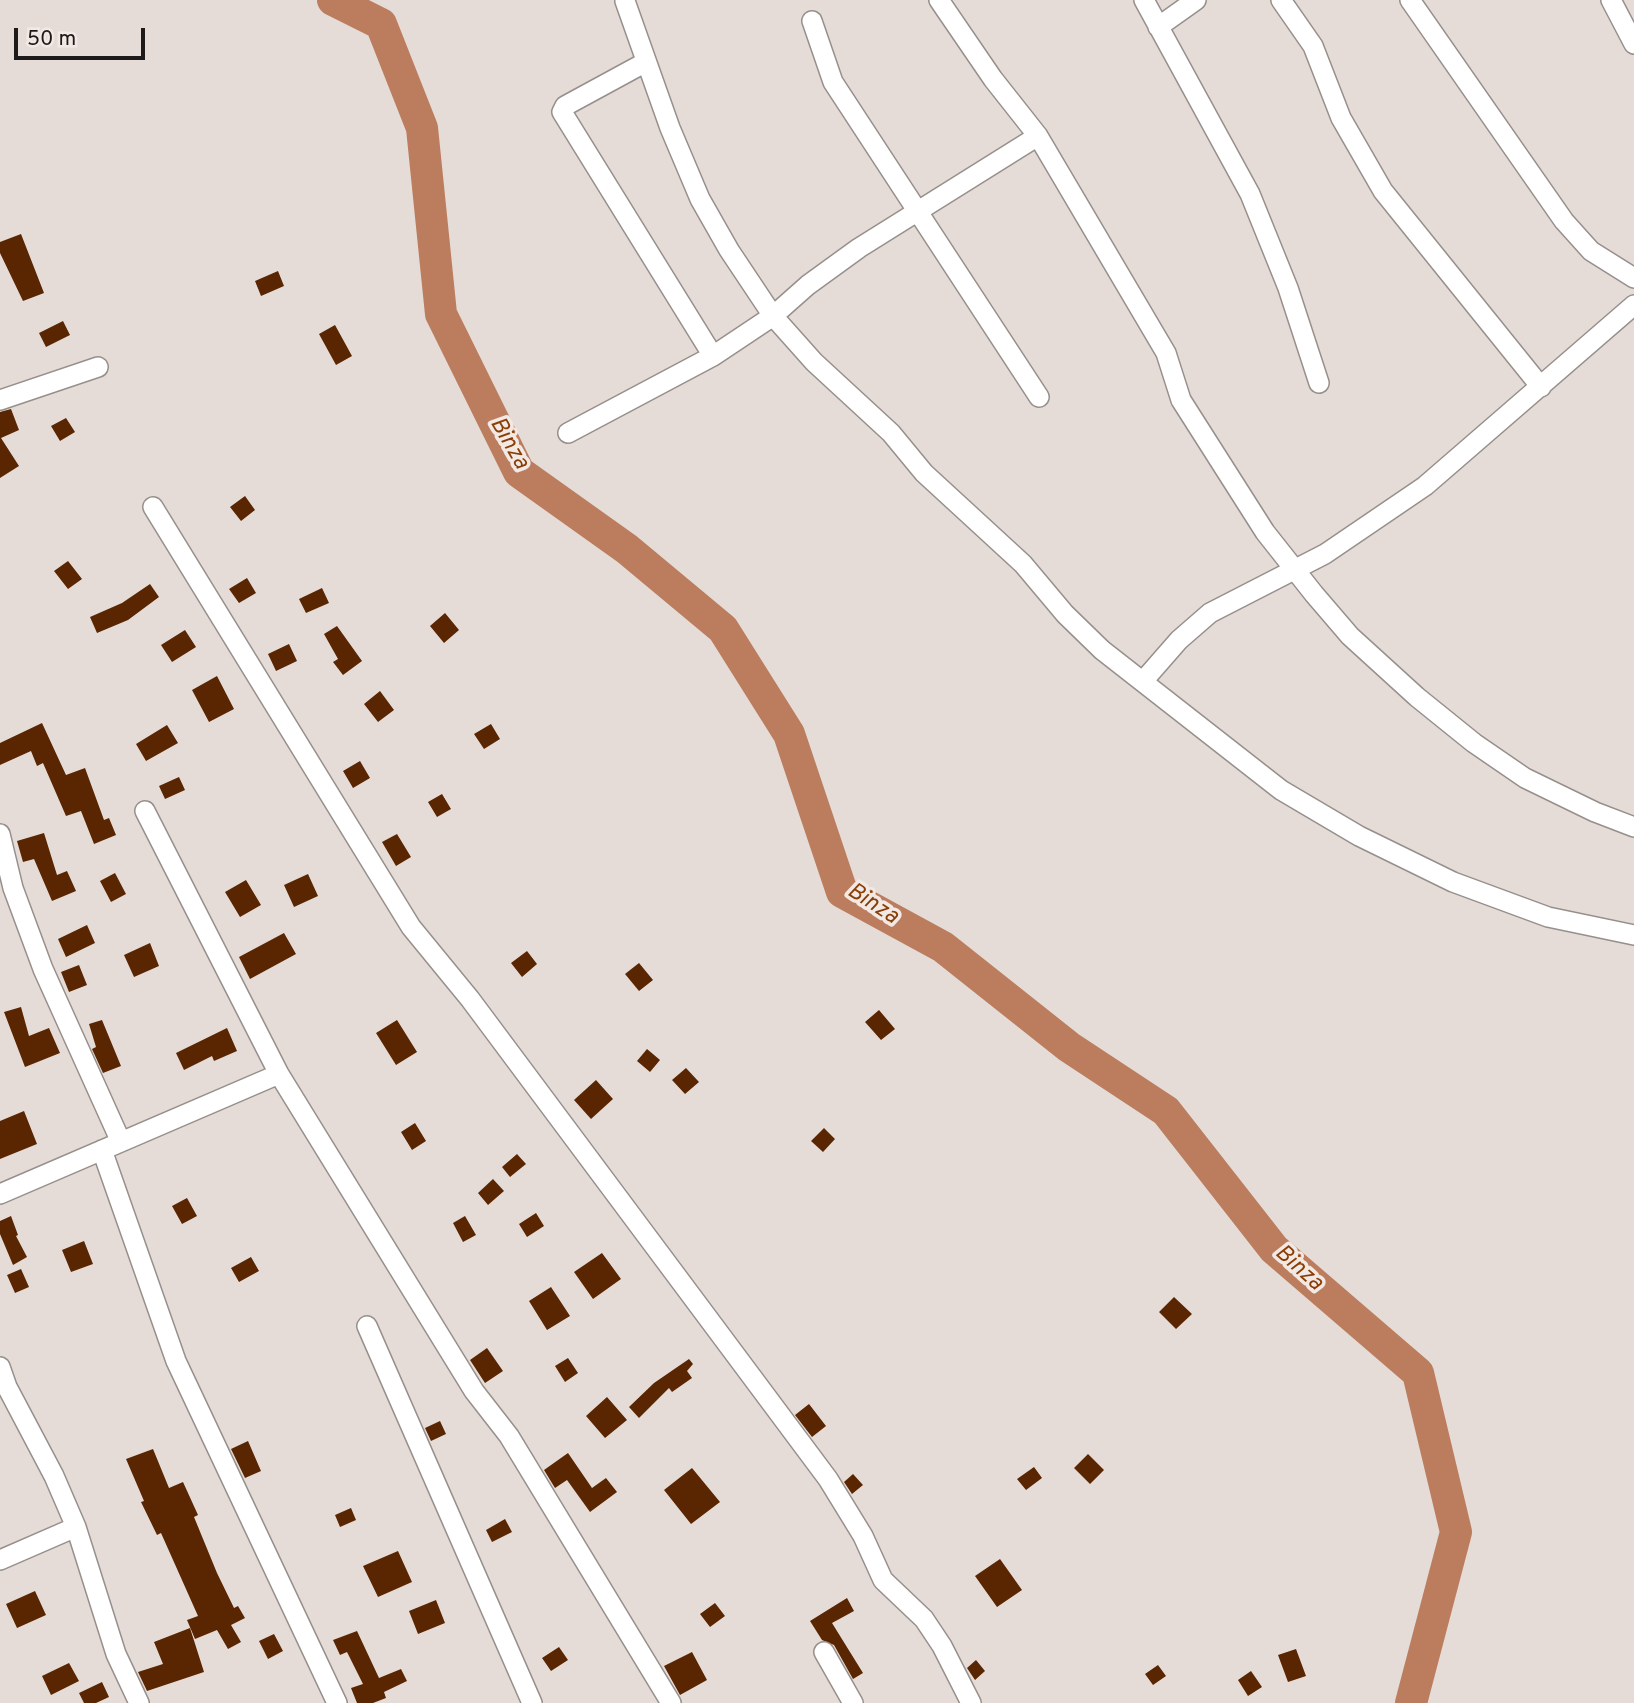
<!DOCTYPE html>
<style>
body{margin:0}
#map{position:relative;width:1634px;height:1703px;overflow:hidden;background:#e5dcd8;font-family:Overpass,sans-serif}
canvas{display:block}
.scale{position:absolute;left:14px;top:28px;width:131px;height:32px;box-sizing:border-box;border:4px solid #1d1a19;border-top:0;padding-left:9px;font-size:21px;line-height:24px;white-space:nowrap;color:#1d1a19;-webkit-text-stroke:5px #f2e9e5;paint-order:stroke}
</style>
<div id="map">
<canvas width="1634" height="1703"></canvas>
<div class="scale">50 m</div>
</div>
<script>
const c = document.querySelector('canvas').getContext('2d');
c.lineJoin = 'round';
const shape = rows => new Path2D(rows.map(r => 'M' + r).join(''));
function stroke(path, color, width, dash) { c.strokeStyle = color; c.lineWidth = width; c.lineCap = dash ? 'butt' : 'round'; c.setLineDash(dash || []); c.stroke(path); }
function paint(path, color) { c.fillStyle = color; c.fill(path, 'evenodd'); }
function write(font, color, halo, rows, align = 'center') {
  c.font = font + ' Overpass,sans-serif'; c.lineWidth = 7; c.setLineDash([]); c.textBaseline = 'middle'; c.strokeStyle = halo; c.fillStyle = color; for (const [text, x, y, turn = 0] of rows) {
    c.save(); c.translate(x, y); c.rotate((+turn || 0) * Math.PI / 180); c.textAlign = isNaN(turn) ? turn : align; if (halo) c.strokeText(text, 0, 0); c.fillText(text, 0, 0); c.restore();
  }
}
const river = shape([
 [333,0,381,24,422,128,441,314,519,472,627,549,723,629,789,734,842,892,943,947,1069,1047,1166,1111,1274,1249,1418,1373,1456,1532,1411,1703]
]);
const building = shape([
 [21,234,44,293,23,301,0,253,0,242],
 [278,271,284,286,261,296,255,281],
 [63,321,70,335,46,347,39,333],
 [335,325,352,356,336,365,319,334],
 [11,409,19,430,1,438,19,466,0,478,0,412],
 [66,418,75,432,60,441,51,426],
 [245,496,255,510,241,521,230,507],
 [68,561,82,579,68,589,54,571],
 [247,578,256,593,239,603,229,589],
 [150,584,159,597,128,620,97,633,90,617,122,603],
 [322,588,329,603,306,613,299,599],
 [445,613,459,630,444,643,430,626],
 [337,626,362,661,343,675,333,662,338,659,324,634],
 [185,630,196,647,172,662,161,645],
 [289,644,297,661,276,671,268,654],
 [217,676,234,709,209,722,192,690],
 [380,691,394,710,378,722,364,704],
 [42,723,66,775,85,768,104,820,109,818,116,835,94,844,81,811,66,816,43,763,37,766,31,751,0,765,0,743],
 [491,724,500,739,484,749,474,734],
 [167,725,178,743,146,761,136,744],
 [360,761,370,778,353,788,343,771],
 [179,777,185,790,165,799,159,786],
 [442,794,451,809,437,817,428,802],
 [44,833,57,875,67,871,76,891,52,901,34,859,23,862,17,841],
 [397,834,411,857,396,866,382,842],
 [115,873,126,894,111,902,100,881],
 [308,874,318,896,294,907,284,885],
 [246,880,261,905,240,917,225,892],
 [87,925,95,943,66,957,58,939],
 [284,933,296,954,250,979,239,957],
 [150,943,159,966,134,977,124,955],
 [527,951,537,964,522,977,511,963],
 [639,963,653,980,639,991,625,974],
 [79,965,87,985,69,992,61,972],
 [21,1007,29,1036,49,1028,60,1053,25,1067,4,1012],
 [879,1010,895,1029,881,1040,865,1022],
 [102,1020,121,1066,103,1073,92,1049,96,1047,89,1024],
 [397,1020,417,1052,396,1065,376,1033],
 [227,1028,237,1051,214,1061,212,1056,184,1070,176,1053],
 [647,1049,660,1060,650,1072,637,1061],
 [686,1068,699,1082,685,1094,672,1080],
 [596,1080,613,1099,591,1119,574,1100],
 [24,1111,37,1144,0,1159,0,1121],
 [415,1123,426,1141,412,1150,401,1132],
 [824,1128,835,1139,823,1152,811,1141],
 [517,1154,526,1164,510,1177,502,1167],
 [493,1179,504,1191,488,1205,478,1193],
 [187,1198,197,1216,182,1224,172,1206],
 [536,1213,544,1226,527,1237,519,1224],
 [11,1216,18,1235,16,1236,27,1257,13,1265,0,1234,0,1221],
 [465,1216,476,1235,463,1242,453,1223],
 [84,1241,93,1264,71,1272,62,1250],
 [602,1253,621,1279,593,1299,574,1272],
 [251,1257,259,1271,239,1282,231,1268],
 [21,1269,29,1287,15,1293,7,1275],
 [551,1287,570,1316,547,1330,529,1301],
 [1174,1297,1192,1314,1176,1329,1159,1312],
 [487,1348,503,1371,485,1383,470,1360],
 [568,1358,578,1373,565,1382,555,1366],
 [689,1359,693,1364,687,1371,692,1378,672,1392,669,1388,639,1418,629,1407,654,1383],
 [607,1397,627,1420,605,1438,586,1416],
 [809,1404,826,1426,812,1437,795,1415],
 [440,1421,446,1434,431,1441,425,1428],
 [248,1441,261,1471,245,1478,231,1449],
 [153,1449,169,1488,183,1482,198,1515,194,1517,217,1573,234,1608,238,1606,245,1618,231,1625,241,1642,228,1649,217,1630,195,1639,187,1620,198,1616,161,1533,157,1535,141,1502,144,1501,126,1459],
 [568,1453,592,1488,606,1478,617,1492,590,1512,567,1480,555,1488,544,1470],
 [1088,1454,1104,1470,1090,1484,1074,1468],
 [1034,1467,1042,1478,1026,1490,1017,1479],
 [692,1468,720,1502,691,1524,664,1490],
 [853,1474,863,1485,852,1494,844,1482],
 [351,1508,356,1520,340,1527,335,1515],
 [505,1519,512,1532,492,1542,486,1530],
 [398,1551,412,1582,378,1597,363,1566],
 [1000,1559,1022,1590,997,1607,975,1576],
 [35,1591,46,1615,17,1628,6,1604],
 [847,1598,854,1611,832,1623,863,1673,853,1679,834,1645,822,1640,810,1621],
 [436,1600,445,1623,418,1634,409,1611],
 [715,1603,725,1616,710,1627,700,1614],
 [190,1628,204,1672,147,1691,138,1672,163,1664,154,1642],
 [357,1631,379,1678,401,1669,407,1681,384,1692,386,1698,373,1703,357,1703,351,1688,363,1684,347,1652,340,1655,333,1640],
 [274,1634,283,1651,268,1659,259,1641],
 [559,1647,568,1660,551,1671,542,1658],
 [1296,1649,1306,1676,1288,1682,1278,1655],
 [692,1652,707,1680,680,1695,664,1666],
 [976,1660,985,1671,975,1680,967,1668],
 [69,1663,79,1681,51,1695,42,1676],
 [1158,1665,1166,1676,1153,1685,1145,1674],
 [1251,1671,1262,1687,1248,1696,1238,1680],
 [102,1682,109,1697,96,1703,84,1703,79,1693]
]);
const minor = shape([
 [939,0,993,79,1038,136,1166,353,1181,400,1265,532,1314,594,1350,636,1417,697,1474,743,1525,778,1595,812,1634,827],
 [1144,0,1250,194,1288,288,1319,383],
 [1281,0,1313,46,1341,118,1383,191,1541,387],
 [1410,0,1564,221,1591,251,1634,278],
 [1611,0,1634,44],
 [625,1,670,128,700,199,729,250,773,316,814,362,891,433,924,473,1023,564,1065,614,1102,650,1281,790,1359,836,1453,882,1548,917,1634,935],
 [812,21,833,82,1039,397],
 [1158,27,1196,0],
 [646,62,565,106,562,112,713,356],
 [0,400,98,367],
 [568,433,713,356,773,316,808,285,859,248,1038,136],
 [153,507,411,927,470,999,828,1479,863,1536,883,1580,924,1619,942,1646,971,1703],
 [1144,680,1179,640,1210,613,1325,554,1425,486,1634,305],
 [145,811,279,1074,474,1391,509,1436,671,1703],
 [0,834,13,888,43,969,121,1142],
 [102,1150,176,1361,337,1703],
 [0,1194,279,1074],
 [367,1326,532,1703],
 [0,1367,7,1387,54,1476,76,1527,116,1654,139,1703],
 [0,1560,76,1527],
 [824,1652,853,1703]
]);
const waterNames = [
 ["Binza",508,444,60],
 ["Binza",872,905,33],
 ["Binza",1298,1269,42]
];
stroke(river, '#bb7d5d', 32);
paint(building, '#5a2501');
stroke(minor, '#978f8b', 22);
stroke(minor, '#fff', 19);
write('italic 23px', '#8a3e06', '#f2e9e5', waterNames);
</script>
